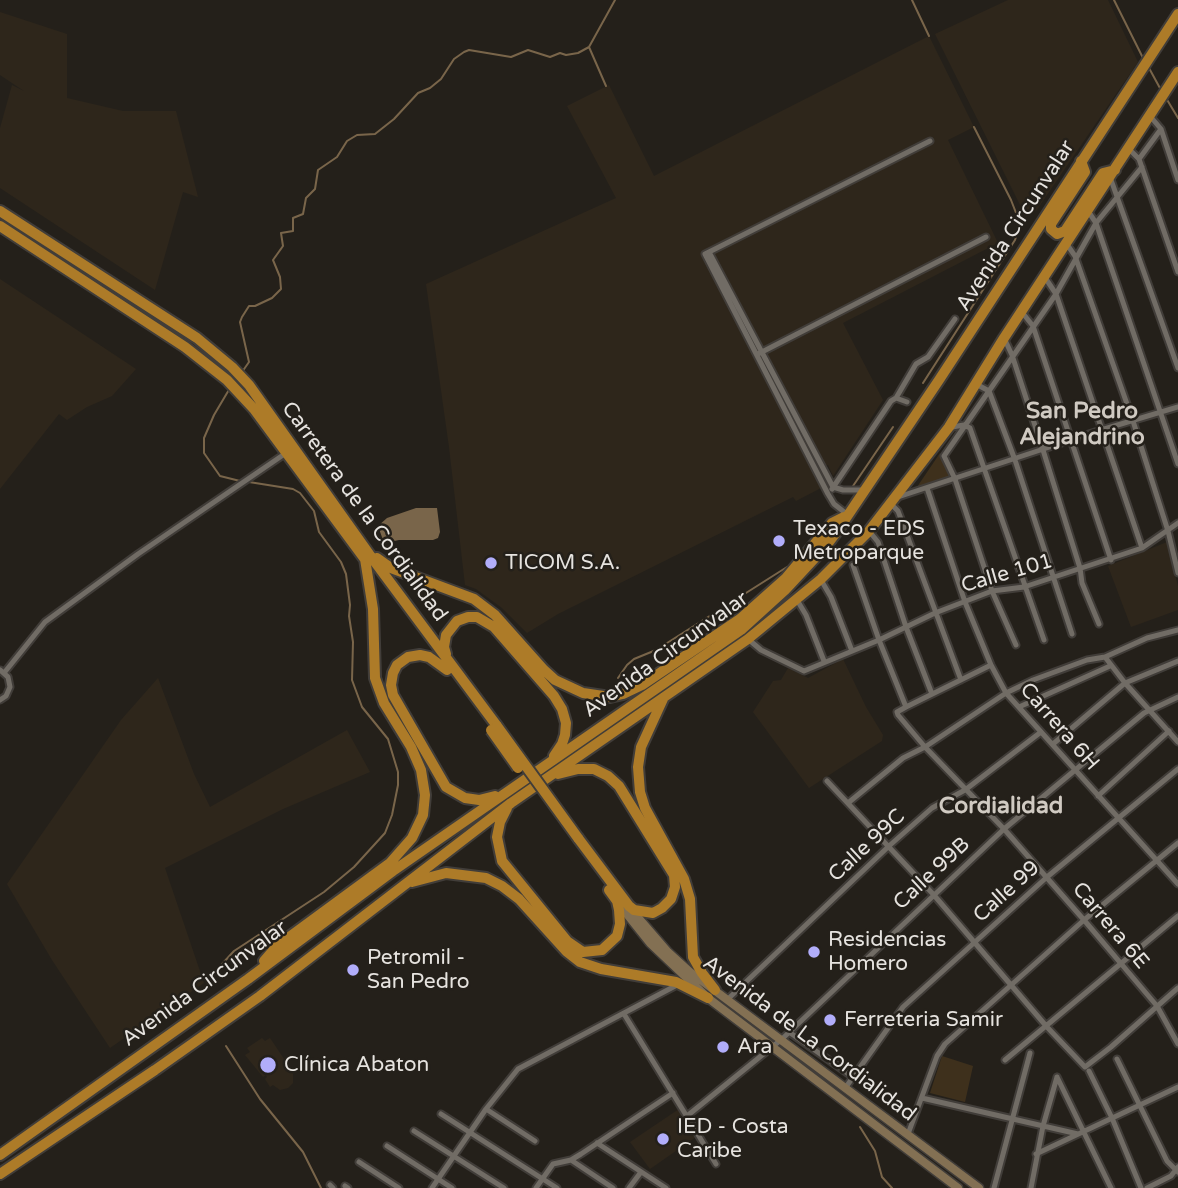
<!DOCTYPE html>
<meta charset="utf-8">
<style>
body{margin:0}
canvas{display:block;background:#24201a}
</style>
<canvas width="1178" height="1188"></canvas>
<script>
const c = document.querySelector('canvas').getContext('2d');
c.lineJoin = 'round';
function paint(path, color) { c.fillStyle = color; c.fill(path, 'evenodd'); }
const shape = rows => new Path2D(rows.map(r => 'M' + r).join(''));
function stroke(path, color, width, dash) { c.strokeStyle = color; c.lineWidth = width; c.lineCap = dash ? 'butt' : 'round'; c.setLineDash(dash || []); c.stroke(path); }
function write(font, color, halo, rows, align = 'center') {
  c.font = font + ' "Varela Round",sans-serif'; c.lineWidth = 5; c.setLineDash([]); c.textBaseline = 'middle'; c.strokeStyle = halo; c.fillStyle = color; for (const [text, x, y, turn = 0] of rows) {
    c.save(); c.translate(x, y); c.rotate((+turn || 0) * Math.PI / 180); c.textAlign = isNaN(turn) ? turn : align; if (halo) c.strokeText(text, 0, 0); c.fillText(text, 0, 0); c.restore();
  }
}
const built = shape([
 [1008,0,1108,0,1138,62,1036,211,1026,217,935,34],
 [0,12,67,34,67,98,123,111,176,111,198,197,183,192,155,290,0,188,0,128,12,85,24,91,0,75],
 [929,36,974,127,948,140,998,243,843,323,883,400,833,476,828,465,813,472,821,488,796,501,793,497,558,614,527,633,502,608,476,589,465,585,449,447,426,284,616,198,567,106,609,85,654,176],
 [0,279,136,369,112,396,87,407,67,420,59,414,0,489],
 [1167,542,1178,586,1178,610,1131,627,1108,566],
 [843,659,866,707,883,735,882,741,809,788,753,712,773,681,781,680,788,668,808,678],
 [158,678,194,774,210,807,347,730,370,772,283,809,165,868,204,983,110,1048,52,960,7,884,121,720],
 [262,1038,265,1041,270,1038,286,1062,285,1065,288,1064,293,1072,293,1083,288,1088,280,1090,273,1085,270,1087,265,1079,267,1077,266,1075,263,1077,245,1055,250,1052,247,1048],
 [679,1109,696,1137,650,1169,630,1142]
]);
const green = shape([
 [940,453,952,475,915,490],
 [942,1056,973,1066,965,1102,930,1093]
]);
const water = shape([
 [416,508,437,508,440,532,438,538,433,540,399,540,389,542,383,540,378,526,387,518]
]);
const stream = shape([
 [912,0,929,36],
 [1114,0,1144,60],
 [1149,68,1161,90],
 [606,86,589,47,615,0],
 [1166,98,1178,118],
 [242,372,249,362,240,322,242,317,249,306,255,306,272,298,281,289,280,277,273,260,283,246,281,233,293,231,293,218,303,214,306,198,315,189,318,170,337,157,347,141,357,135,375,134,394,119,418,93,430,88,441,79,454,59,464,52,469,50,511,57,528,50,550,57,560,53,566,55,578,53,589,47],
 [923,383,1015,240,1018,230,1018,218,1011,200,974,127],
 [230,388,214,415,204,438,204,453,220,476,240,481],
 [853,486,893,427],
 [618,678,627,665,634,659,656,650,787,567],
 [211,976,234,951,324,892,354,867,385,833,392,815,398,785,398,772,388,739,362,707,352,680,353,642,349,616,350,605,346,574,341,562,319,532,314,511,300,493,293,489,249,482],
 [226,1046,260,1099,303,1152,321,1188],
 [860,1127,875,1151,882,1177,892,1188]
]);
const street = shape([
 [1150,116,1161,129,1178,180],
 [1129,149,1139,159,1178,272],
 [1139,159,1161,129],
 [1110,177,1178,368],
 [1088,211,1096,223,1178,464],
 [1066,243,1075,256,1133,421,1168,531,1178,573],
 [709,252,833,487,843,490,862,490],
 [1044,276,1056,294,1142,548],
 [1021,311,1033,326,1111,560],
 [1004,338,1012,355,1043,450,1080,568,1082,583,1099,624],
 [758,354,986,237],
 [976,384,989,391,1015,460,1072,634],
 [896,398,916,364,928,357,955,319],
 [952,427,964,425,970,428,1044,640],
 [927,488,965,602,991,665,1006,693,1178,884],
 [832,489,891,401,896,398,907,402],
 [898,497,1101,430,1178,407],
 [891,504,898,511,961,680],
 [848,515,834,504,828,494,705,254,930,141],
 [869,531,878,542,906,627,932,694],
 [853,565,879,640,906,707],
 [821,580,831,597,852,651],
 [797,600,806,615,824,661],
 [748,639,761,650,804,671,879,640,935,613,992,591,1024,587,1142,548,1178,523],
 [1016,645,992,591,955,479,944,456,1056,294,1096,223,1142,167],
 [1105,657,1125,683,1178,742],
 [991,665,906,707,897,712,898,715,925,747,1004,829,1084,920,1157,1006,1178,1044],
 [0,670,8,677,10,687,6,696,0,700],
 [4,673,45,622,138,554,286,453],
 [1019,707,1110,666],
 [1053,744,1125,683,1178,661],
 [827,781,933,894,1047,1027,1085,1067,1111,1047,1178,988],
 [1098,796,1169,731],
 [848,803,903,758,925,747,1006,693,1033,680,1087,660,1105,657,1147,638,1178,630],
 [728,999,889,846,932,808,965,790,1041,732],
 [624,1014,716,1164],
 [789,1032,853,1077],
 [1117,1059,1167,1161,1178,1172],
 [1005,1060,1178,916],
 [1089,1071,1112,1118,1141,1188],
 [1057,1077,1111,1188],
 [846,1087,903,1007,1047,877,1178,769],
 [922,1098,1078,1134],
 [486,1109,535,1141],
 [441,1114,557,1188],
 [687,1116,782,1039,1004,829,1144,713,1178,697],
 [414,1131,504,1188],
 [908,1134,937,1056,945,1044,1084,920,1178,843],
 [597,1143,666,1188],
 [387,1146,452,1188],
 [1036,1154,1178,1087],
 [571,1160,613,1188],
 [359,1162,399,1188],
 [330,1185,333,1188],
 [345,1186,348,1188],
 [432,1188,486,1109,518,1069,677,985],
 [536,1188,553,1164,571,1160,581,1154,673,1093],
 [629,1188,641,1172],
 [994,1188,1030,1053],
 [1031,1188,1043,1126,1057,1077],
 [1147,1188,1171,1176,1178,1167]
]);
const secondary = shape([
 [618,903,650,943,708,998,958,1188],
 [630,908,668,952,690,972,979,1188]
]);
const highway = shape([
 [1081,161,1085,172,1051,224,1051,229,1057,234,1065,231,1103,173,1115,170],
 [0,211,197,338,232,367,249,385,369,554,497,726],
 [0,226,185,347,227,380,254,409,367,562],
 [377,558,391,568,474,599,495,615,544,670,555,680,583,693,610,697,623,694,642,685,740,619,786,578,832,523,844,517],
 [446,654,444,647,446,635,457,621,468,617,477,617,494,627,554,696,562,709,566,723,565,735,562,744,554,756],
 [447,670,429,657,420,655,408,657,397,665,393,673,391,685,393,695,446,787,465,798,479,800,495,796],
 [663,699,641,747,638,767,640,792,645,808,684,879,690,899,693,957,702,973,715,990],
 [558,774,578,769,594,769,608,776,619,786,674,875,675,887,671,899,662,908,653,913,634,910,629,906,578,838],
 [507,808,500,822,497,837,502,861,567,941,583,952,602,950,617,936,620,924,619,910,617,901,609,890],
 [412,882,446,873,486,878,502,886,519,899,566,951,580,962,601,969,676,982,708,998],
 [264,961,277,946,390,863,412,838,423,815,425,795,421,770,411,747,384,703,375,678,373,609,365,559],
 [0,1155,248,979,393,871,741,630,785,590,826,546,838,530,939,380,1178,14],
 [0,1174,155,1070,260,996,511,803,748,639,821,579,869,531,949,427,1004,338,1178,72]
]);
const highwayBridge = shape([
 [497,726,578,838],
 [491,730,518,768]
]);
const markers = [
 [779,541,7,"#b1adfa"],
 [491,563,7,"#b1adfa"],
 [814,952,7,"#b1adfa"],
 [353,970,7,"#b1adfa"],
 [830,1020,7,"#b1adfa"],
 [723,1047,7,"#b1adfa"],
 [268,1065,9,"#b1adfa"],
 [663,1139,7,"#b1adfa"]
];
const streetNames = [
 ["Avenida Circunvalar",1016,226,-57],
 ["Carretera de la Cordialidad",364,512,54],
 ["Calle 101",1007,574,-16],
 ["Avenida Circunvalar",666,655,-36],
 ["Carrera 6H",1059,727,49],
 ["Calle 99C",867,846,-43],
 ["Calle 99B",932,874,-43],
 ["Calle 99",1007,892,-42],
 ["Carrera 6E",1110,926,50],
 ["Avenida Circunvalar",205,984,-36],
 ["Avenida de La Cordialidad",809,1039,37]
];
const poiNames = [
 ["Texaco - EDS",793,529],
 ["Metroparque",793,553],
 ["TICOM S.A.",505,563],
 ["Residencias",828,940],
 ["Homero",828,964],
 ["Petromil -",367,958],
 ["San Pedro",367,982],
 ["Ferreteria Samir",844,1020],
 ["Ara",737,1047],
 ["Clínica Abaton",284,1065],
 ["IED - Costa",677,1127],
 ["Caribe",677,1151]
];
const neighbourhoodNames = [
 ["San Pedro",1082,412],
 ["Alejandrino",1082,438],
 ["Cordialidad",1001,807]
];
paint(built, '#2e261b');
paint(green, '#3e301c');
paint(water, '#79654a');
stroke(stream, '#79654a', 2);
stroke(street, '#413d39', 9);
stroke(secondary, '#413d39', 11);
stroke(highway, '#413d39', 14);
stroke(street, '#716c65', 5);
stroke(secondary, '#837053', 8);
stroke(highway, '#ad7b28', 10);
stroke(highwayBridge, '#413d39', 14, []);
stroke(highwayBridge, '#ad7b28', 10);
for (const [x, y, r, color] of markers) { const dot = new Path2D(); dot.arc(x, y, r, 0, 2 * Math.PI); c.fillStyle = color; c.fill(dot); stroke(dot, '#24201a', 2.5); }
write('21px', '#e6e3df', '#24201a', streetNames);
write('21px', '#e6e3df', '#24201a', poiNames, 'left');
write('bold 23px', '#d0cac2', '#24201a', neighbourhoodNames);
</script>
